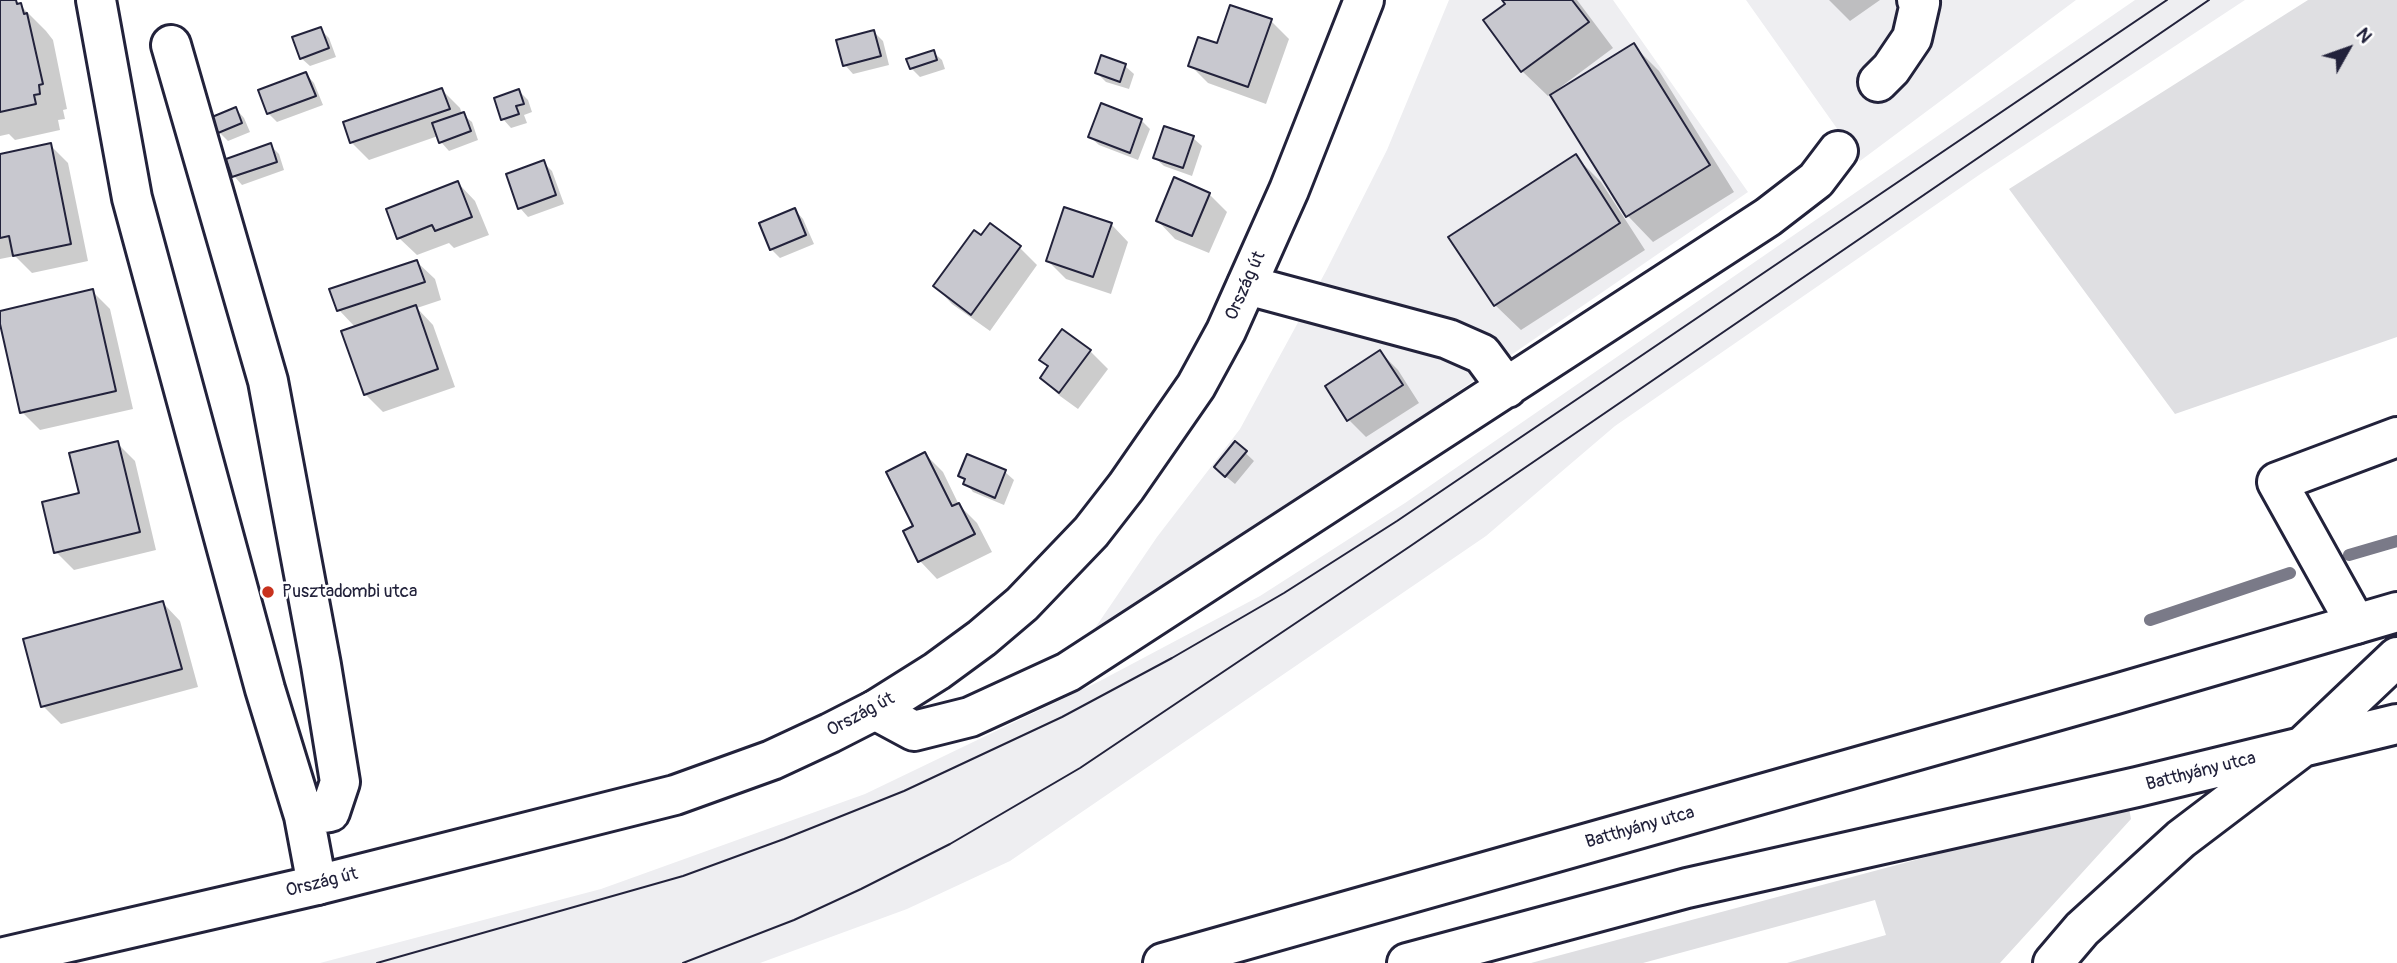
<!DOCTYPE html>
<meta charset="utf-8">
<style>
body{margin:0}
#map{position:relative;width:2397px;height:963px;overflow:hidden;background:#fff;font-family:Pangolin,sans-serif}
canvas{display:block}
.north{position:absolute;left:2313px;top:14px;width:70px;height:70px;-webkit-text-stroke:5px #fff;paint-order:stroke;rotate:50deg;font-size:19px;font-weight:700;line-height:28px;text-align:center;color:#22223b}
.north::after{content:'';display:block;margin:auto;width:24px;height:32px;background:#22223b;clip-path:polygon(50% 0,100% 100%,50% 72%,0 100%)}
</style>
<div id="map">
<canvas width="2397" height="963"></canvas>
<div class="north">N</div>
</div>
<script>
const c = document.querySelector('canvas').getContext('2d');
c.lineJoin = 'round';
function paint(path, color) { c.fillStyle = color; c.fill(path, 'evenodd'); }
const shape = rows => new Path2D(rows.map(r => 'M' + r).join(''));
function stroke(path, color, width, dash) { c.strokeStyle = color; c.lineWidth = width; c.lineCap = dash ? 'butt' : 'round'; c.setLineDash(dash || []); c.stroke(path); }
function write(font, color, halo, rows, align = 'center') {
  c.font = font + ' Pangolin,sans-serif'; c.lineWidth = 5; c.setLineDash([]); c.textBaseline = 'middle'; c.strokeStyle = halo; c.fillStyle = color; for (const [text, x, y, turn = 0] of rows) {
    c.save(); c.translate(x, y); c.rotate((+turn || 0) * Math.PI / 180); c.textAlign = isNaN(turn) ? turn : align; if (halo) c.strokeText(text, 0, 0); c.fillText(text, 0, 0); c.restore();
  }
}
const built = shape([
 [1449,0,1613,0,1748,192,1078,653,1157,537,1240,429,1326,271,1387,150],
 [1746,0,2076,0,1860,161],
 [2135,0,2245,0,1979,175,1615,426,1486,536,1010,861,907,909,760,963,320,963,601,889,865,794,1098,682,1260,596,1405,503]
]);
const green = shape([
 [2308,0,2397,0,2397,337,2175,414,2009,189],
 [2128,803,2131,819,2000,963,1787,963,1886,935,1875,900,1643,963,1531,963]
]);
const shadow = shape([
 [0,0,15,0,46,31,53,40,67,109,63,110,65,119,58,120,60,130,15,140,9,134,0,136],
 [1504,0,1577,0,1613,48,1558,89,1559,92,1633,45,1659,71,1734,192,1653,242,1628,216,1551,94,1548,96,1522,71,1507,4],
 [1829,0,1880,0,1850,21],
 [1271,21,1289,39,1266,104,1208,83,1190,65,1218,45],
 [320,29,329,38,336,57,310,66,301,58],
 [874,32,883,41,889,65,853,74,845,65],
 [933,52,942,60,945,69,920,77,911,68],
 [1125,66,1134,74,1129,89,1106,82,1097,73],
 [306,74,314,83,323,105,277,122,268,113],
 [442,90,460,108,462,114,472,122,478,140,449,151,441,142,438,136,369,160,351,142],
 [519,91,528,100,532,112,524,115,527,123,511,128,503,119],
 [236,109,244,118,250,132,228,141,219,132],
 [1141,120,1150,129,1138,160,1099,145,1090,137],
 [1165,128,1193,138,1202,146,1192,176,1164,166,1155,158],
 [50,145,68,163,88,261,32,273,15,256,0,259,0,155],
 [270,145,279,154,284,170,242,185,234,176],
 [1575,156,1601,182,1645,250,1521,330,1495,305],
 [543,162,552,171,564,204,528,217,520,208],
 [458,183,475,201,489,235,454,248,449,243,417,255,399,238],
 [1209,194,1227,212,1209,253,1175,239,1158,221],
 [795,210,803,219,814,244,780,258,771,249],
 [1111,224,1128,242,1111,294,1066,279,1048,261],
 [981,238,1019,247,1037,265,990,331,952,304,935,286],
 [417,262,435,279,441,300,417,308,433,325,455,387,383,412,365,394,356,328,339,310],
 [92,291,110,309,133,409,40,430,22,412,0,313],
 [1063,331,1090,351,1108,369,1078,409,1060,396,1042,378,1049,368,1042,360],
 [1380,352,1398,370,1419,403,1366,437,1349,420],
 [117,443,135,461,156,550,74,570,56,552],
 [1236,444,1254,461,1235,484,1224,475],
 [925,454,943,472,959,505,977,523,992,552,937,579,920,561,905,532,916,527],
 [1005,472,1014,480,1004,505,973,492,960,475],
 [163,603,180,621,198,687,61,724,43,706]
]);
const stream = shape([
 [2349,555,2397,541],
 [2150,620,2290,573]
]);
const building = shape([
 [0,0,16,0,17,4,21,3,24,14,27,13,43,84,39,85,40,94,34,95,36,104,0,112,0,0],
 [1502,0,1572,0,1589,22,1521,72,1483,20,1505,4,1502,0],
 [1230,5,1272,19,1248,87,1188,66,1198,37,1217,43,1230,5],
 [321,27,329,48,300,59,292,37,321,27],
 [874,30,881,56,843,66,836,40,874,30],
 [1634,43,1710,165,1626,217,1550,95,1634,43],
 [934,50,937,60,910,69,906,59,934,50],
 [1101,55,1126,64,1120,82,1095,73,1101,55],
 [306,72,316,96,267,114,258,90,306,72],
 [442,88,450,109,350,143,343,122,442,88],
 [519,89,524,104,516,106,519,114,501,120,494,98,519,89],
 [1101,103,1142,119,1130,153,1088,137,1101,103],
 [236,107,242,123,218,133,212,117,236,107],
 [464,112,471,131,439,143,432,123,464,112],
 [1164,126,1194,136,1183,168,1153,158,1164,126],
 [51,143,71,244,13,256,9,236,0,238,0,154,51,143],
 [271,143,277,162,232,177,226,159,271,143],
 [1576,154,1620,223,1494,306,1448,237,1576,154],
 [544,160,556,195,518,209,506,174,544,160],
 [1174,177,1210,193,1192,236,1156,221,1174,177],
 [458,181,472,217,435,231,432,225,397,239,386,209,458,181],
 [1064,207,1112,223,1093,277,1046,261,1064,207],
 [795,208,806,235,770,250,759,223,795,208],
 [990,223,1021,246,971,315,933,286,974,230,981,235,990,223],
 [417,260,425,282,337,311,329,289,417,260],
 [93,289,116,391,20,413,0,324,0,311,93,289],
 [416,305,438,369,364,395,341,331,416,305],
 [1062,329,1091,350,1059,393,1040,378,1048,366,1039,360,1062,329],
 [1380,350,1403,385,1347,421,1325,386,1380,350],
 [118,441,140,532,54,553,42,502,79,493,69,453,118,441],
 [1235,441,1247,451,1225,477,1214,467,1235,441],
 [925,452,952,506,959,503,975,534,918,562,903,531,913,526,886,472,925,452],
 [967,454,1006,470,995,498,963,484,965,479,958,476,967,454],
 [163,601,182,669,41,707,23,639,163,601]
]);
const minor = shape([
 [96,0,132,198,265,689,304,816,317,885],
 [171,45,268,381,321,665,340,782,330,812,304,816],
 [1878,82,1891,69,1912,38,1920,3,1917,0],
 [1247,285,1448,339,1482,354,1507,388],
 [2356,624,2277,482,2397,437],
 [875,710,914,731,970,717,1068,672,1768,217,1816,180,1838,151]
]);
const major = shape([
 [0,958,317,885,675,795,772,760,830,733,875,710,937,671,982,638,1022,604,1091,532,1126,487,1196,386,1226,331,1289,190,1364,0],
 [1163,963,2116,694,2397,612],
 [1407,963,1687,888,2137,787,2397,724],
 [2053,963,2082,929,2181,839,2301,748,2397,657]
]);
const tram = shape([
 [377,963,683,876,784,839,904,791,1062,717,1172,658,1284,593,1397,521,2167,0],
 [683,963,794,920,861,889,950,844,1080,768,1409,547,2209,0]
]);
const markers = [
 [268,592,7,"#c8321e"]
];
const streetNames = [
 ["Ország út",1246,286,-66],
 ["Ország út",861,715,-28],
 ["Batthyány utca",2201,772,-14],
 ["Batthyány utca",1640,828,-16],
 ["Ország út",322,883,-14]
];
const poiNames = [
 ["Pusztadombi utca",282,592]
];
paint(built, '#eeeef1');
paint(green, '#dfdfe2');
paint(shadow, '#0003');
stroke(stream, '#7a7a88', 12);
paint(building, '#c8c8cf');
stroke(building, '#22223b', 2);
stroke(minor, '#22223b', 44);
stroke(major, '#22223b', 44);
stroke(minor, '#fff', 38);
stroke(major, '#fff', 38);
stroke(tram, '#22223b', 2);
for (const [x, y, r, color] of markers) { const dot = new Path2D(); dot.arc(x, y, r, 0, 2 * Math.PI); c.fillStyle = color; c.fill(dot); stroke(dot, '#fff', 2.5); }
write('18px', '#22223b', '#fff', streetNames);
write('18px', '#22223b', '#fff', poiNames, 'left');
</script>
